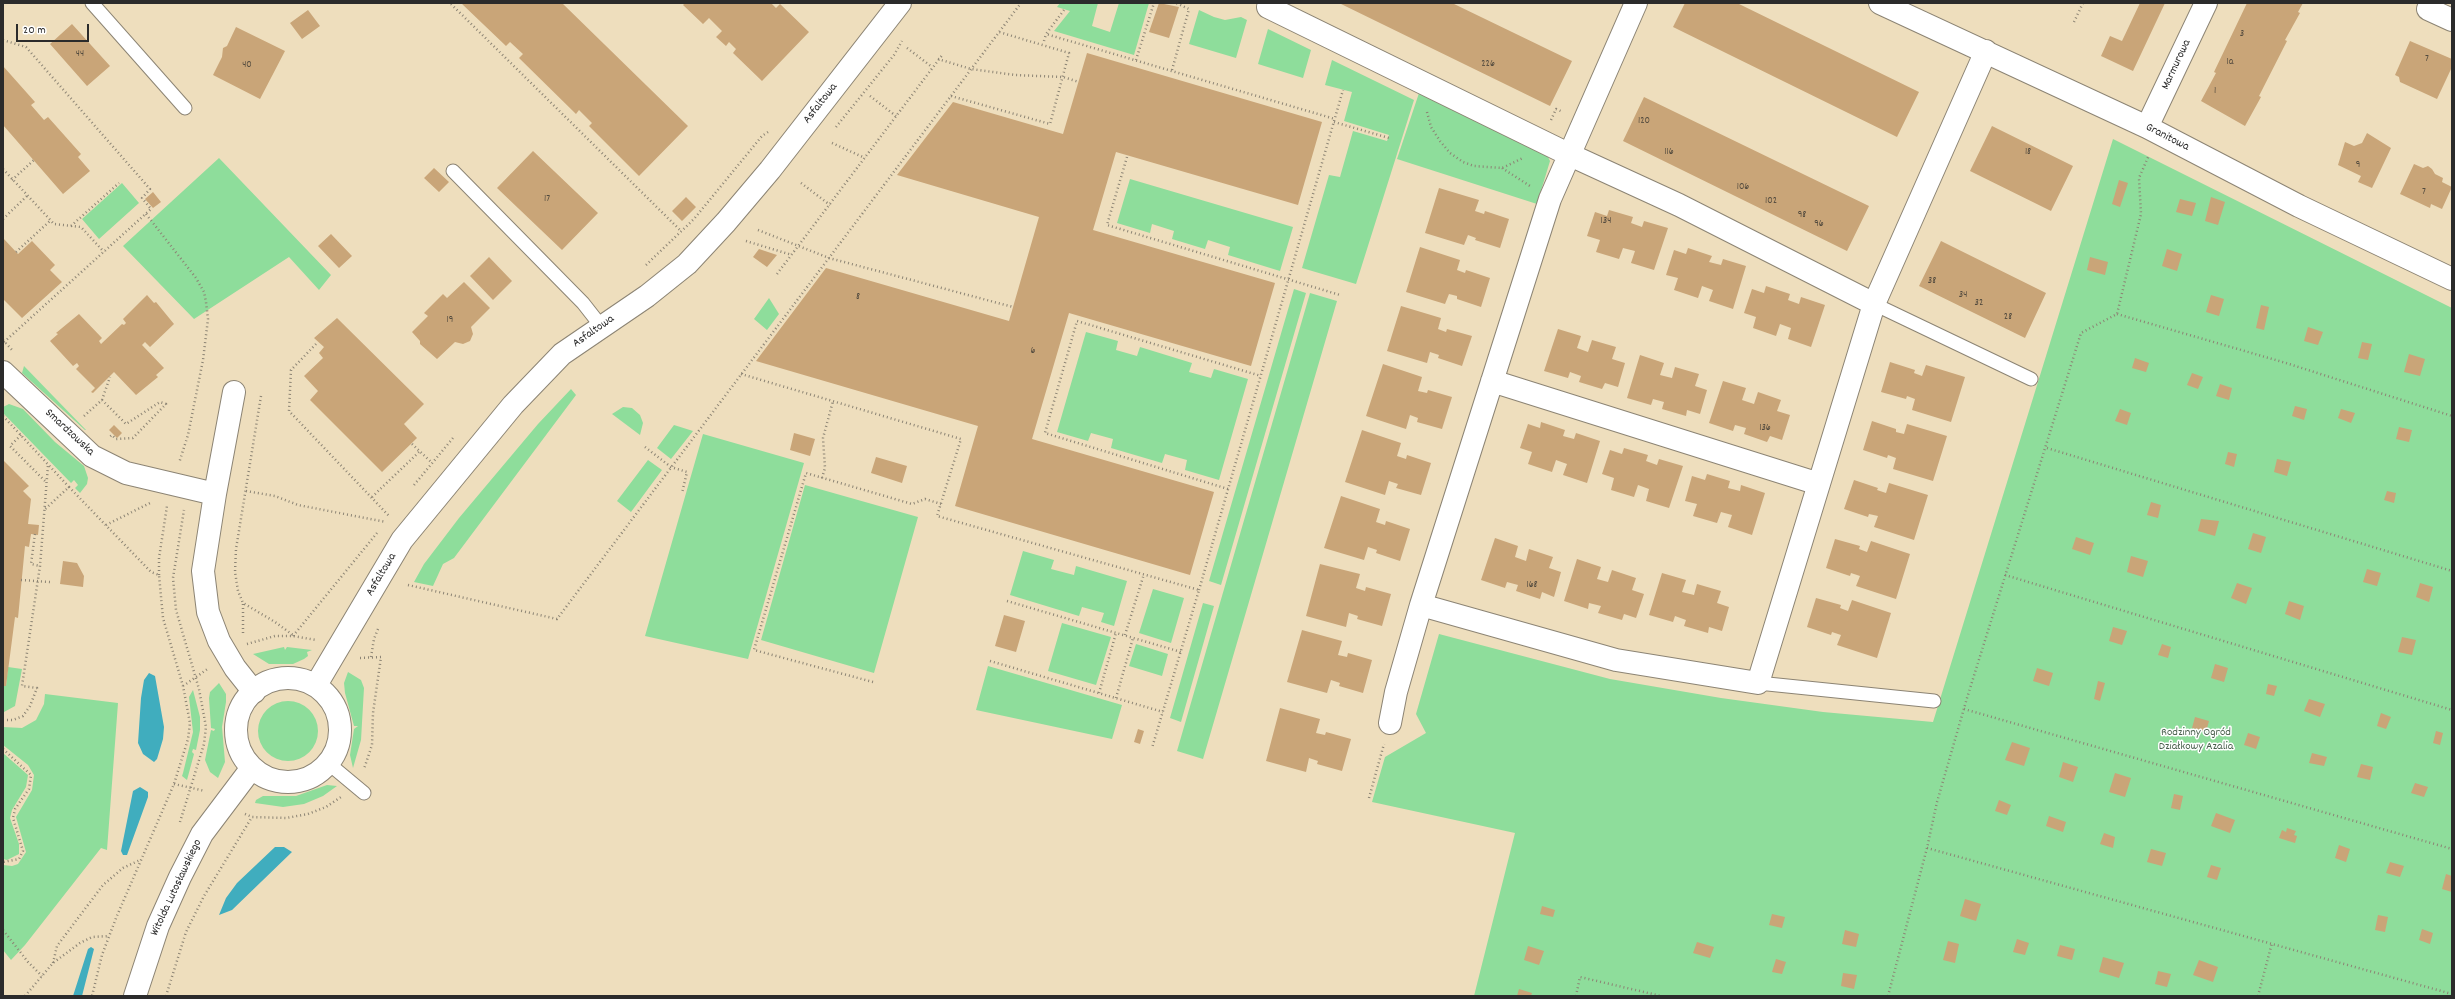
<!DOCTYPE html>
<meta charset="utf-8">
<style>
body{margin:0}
#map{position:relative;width:2455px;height:999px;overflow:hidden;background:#eedebd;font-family:Dekko,sans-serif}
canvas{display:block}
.frame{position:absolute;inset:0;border:4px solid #2b2b2b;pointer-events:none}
.scale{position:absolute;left:16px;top:24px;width:73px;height:18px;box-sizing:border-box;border:2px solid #2b2b2b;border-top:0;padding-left:5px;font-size:12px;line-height:14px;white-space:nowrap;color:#2b2b2b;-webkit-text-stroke:3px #fff;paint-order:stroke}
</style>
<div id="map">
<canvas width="2455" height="999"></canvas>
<div class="frame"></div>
<div class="scale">20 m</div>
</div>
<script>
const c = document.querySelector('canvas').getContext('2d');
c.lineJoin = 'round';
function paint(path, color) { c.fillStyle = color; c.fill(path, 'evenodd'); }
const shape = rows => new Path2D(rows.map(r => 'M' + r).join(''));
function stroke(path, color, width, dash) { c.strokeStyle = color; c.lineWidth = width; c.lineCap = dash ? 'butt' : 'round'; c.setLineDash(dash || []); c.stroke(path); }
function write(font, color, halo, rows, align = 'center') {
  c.font = font + ' Dekko,sans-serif'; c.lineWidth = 3; c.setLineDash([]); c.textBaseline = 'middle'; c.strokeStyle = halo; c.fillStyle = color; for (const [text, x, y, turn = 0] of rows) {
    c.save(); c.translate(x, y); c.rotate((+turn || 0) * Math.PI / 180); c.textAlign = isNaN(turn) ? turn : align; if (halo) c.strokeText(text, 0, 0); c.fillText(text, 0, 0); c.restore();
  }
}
const green = shape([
 [1060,3,1098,3,1092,26,1110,32,1119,3,1149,3,1134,55,1054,31,1070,11,1057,7],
 [1199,10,1214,17,1225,20,1241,17,1247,20,1236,58,1189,44],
 [1268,29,1311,50,1303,78,1258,64],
 [1332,60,1414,100,1356,284,1302,268,1329,175,1340,177,1353,131,1387,141,1389,135,1344,121,1352,92,1325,85],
 [1419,93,1547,155,1550,161,1537,204,1397,159],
 [2113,139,2452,308,2452,996,1474,996,1515,833,1372,802,1385,757,1426,733,1416,714,1439,634,1610,679,1721,698,1823,712,1933,722],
 [219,158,331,275,319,290,289,257,194,319,123,246],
 [1130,179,1293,227,1280,271,1228,255,1230,247,1208,240,1205,249,1172,239,1174,231,1152,224,1150,233,1117,223],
 [122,183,139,203,99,239,82,219],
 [1294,289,1306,293,1221,585,1209,581],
 [1310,293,1337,301,1203,759,1177,751],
 [769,298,779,314,767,330,754,319],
 [1086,332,1118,341,1116,350,1137,356,1140,347,1192,363,1189,372,1211,378,1214,369,1248,379,1219,480,1185,470,1187,460,1165,454,1162,463,1111,448,1113,439,1091,433,1088,441,1057,432],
 [24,366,86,430,85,430,22,373],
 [571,389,576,395,454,558,443,564,433,586,414,582,424,564,459,518,538,424],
 [9,404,23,409,55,442,84,466,88,478,87,484,80,493,75,488,78,485,74,480,71,483,3,413,3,407],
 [623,407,632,408,640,415,643,423,640,435,612,414],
 [674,425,693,431,671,459,657,448],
 [703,434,804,463,748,659,645,636],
 [648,460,662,470,631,512,617,501],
 [805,485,918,517,874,673,761,640],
 [1023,551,1054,560,1051,569,1074,575,1076,566,1127,581,1114,626,1101,622,1104,613,1082,607,1079,616,1010,595],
 [1153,589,1184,598,1171,643,1139,633],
 [1203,603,1214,606,1181,722,1170,718],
 [1062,623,1111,637,1096,685,1048,671],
 [1136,644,1168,654,1162,676,1129,666],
 [284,647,285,650,287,647,312,650,307,652,308,656,304,659,293,664,269,664,253,654],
 [988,666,1122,705,1112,739,976,710],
 [8,667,22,669,15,706,4,712,3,686,6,686],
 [348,672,361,680,364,688,361,740,353,768,350,755,354,729,358,726,354,726,345,693,344,683],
 [219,683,226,694,226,702,222,727,225,762,218,778,210,772,205,760,211,730,214,731,215,729,211,728,209,698,210,692],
 [193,690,200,717,200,730,196,750,193,749,192,752,194,754,187,780,182,776,183,773,193,732,189,697],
 [45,694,118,703,107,850,101,848,25,945,11,960,3,950,3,865,12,866,18,864,26,852,16,817,32,790,34,775,28,765,3,745,3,727,22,728,36,720,44,704],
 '258 731a30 30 0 1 1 60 0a30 30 0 1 1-60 0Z',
 [3,753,28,775,26,787,12,810,10,818,19,844,19,854,7,860,3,859],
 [327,785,337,786,323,796,304,804,283,807,255,803,256,800,263,796,296,796]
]);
const water = shape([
 [149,673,155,676,164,727,163,739,157,759,154,762,143,754,138,743,141,698,144,680],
 [140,787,148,792,148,797,127,855,123,855,121,851,133,791],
 [275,847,284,847,292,852,232,910,219,915,226,898,237,883],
 [91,947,94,949,82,996,73,996,88,949]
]);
const building = shape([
 [461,3,562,3,688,126,639,176,589,126,592,123,579,110,576,114,519,58,523,54,510,42,506,46],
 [685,3,771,3,776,8,780,4,809,32,762,81,733,53,736,49,729,42,726,46,716,37,722,31,709,18,703,24,683,5],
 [1159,3,1179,7,1169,38,1149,32],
 [1339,3,1452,3,1572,61,1550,106],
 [1685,3,1737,3,1919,92,1897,137,1673,27],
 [2140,3,2165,3,2133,71,2101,56,2110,36,2122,41],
 [2247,3,2303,3,2298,12,2300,13,2285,40,2287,41,2259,96,2261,97,2245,126,2201,101,2216,73,2214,72],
 [308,10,320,26,302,39,290,23],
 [72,24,110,66,87,86,50,44],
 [236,27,285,51,260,99,213,75,222,57,223,48,227,46],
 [2410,41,2452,59,2452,67,2437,99,2400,82,2399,77,2395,75],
 [1087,53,1322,122,1298,205,1116,152,1093,230,1275,283,1251,366,1069,313,1032,439,1214,492,1190,575,955,506,978,426,756,361,826,268,1009,321,1039,217,897,175,953,102,1063,134],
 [3,66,35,102,31,105,44,120,48,117,81,154,78,157,90,171,63,194,3,125],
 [1644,97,1869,206,1847,251,1623,141],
 [1992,126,2073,166,2051,211,1970,171],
 [2367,133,2391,148,2372,188,2358,182,2361,176,2338,165,2345,142,2354,146,2362,143],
 [533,151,598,213,562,250,497,188],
 [2414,164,2423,168,2428,166,2432,169,2435,174,2443,178,2442,182,2452,187,2442,209,2431,204,2430,208,2400,194],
 [434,168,449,182,439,192,424,178],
 [2119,180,2128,183,2120,207,2112,204],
 [1439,188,1479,200,1475,211,1484,214,1485,211,1509,219,1500,248,1475,240,1476,238,1468,235,1464,245,1425,233],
 [153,192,161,202,153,208,145,199],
 [686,197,696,207,682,221,672,211],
 [2211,197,2225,202,2218,225,2205,221],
 [2180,199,2196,203,2192,216,2176,212],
 [1609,210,1633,217,1631,223,1642,227,1644,221,1668,228,1654,270,1631,263,1635,251,1623,248,1619,259,1596,252,1600,240,1587,236,1595,212,1607,216],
 [331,234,352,256,339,268,318,246],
 [3,238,18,254,32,241,55,265,50,270,62,282,22,318,3,299],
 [1941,241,2046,293,2025,338,1919,286],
 [1420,247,1460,260,1457,270,1465,273,1466,270,1490,278,1481,307,1457,299,1457,296,1449,294,1445,304,1406,292],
 [1688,248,1712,256,1709,262,1721,265,1723,259,1746,266,1733,309,1709,301,1713,290,1702,286,1698,298,1674,290,1678,278,1666,275,1674,250,1686,254],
 [759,249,777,255,767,267,753,257],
 [2167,249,2182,254,2177,271,2162,266],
 [489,257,512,281,493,300,470,276],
 [2090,257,2108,262,2105,275,2087,270],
 [464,282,490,308,471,327,473,334,470,341,463,344,455,342,437,359,420,344,420,341,412,332,428,316,424,313,443,294,447,298],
 [1766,286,1790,294,1788,300,1799,304,1801,297,1825,305,1811,347,1788,339,1791,328,1780,324,1776,336,1753,328,1756,317,1744,313,1752,289,1764,293],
 [147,295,154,303,156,302,174,324,150,347,145,342,142,345,164,368,156,375,158,377,136,395,114,372,93,393,91,392,95,388,76,369,79,366,77,363,73,366,50,341,58,334,56,333,79,314,102,338,99,341,101,344,122,324,124,325,126,323,123,319],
 [2211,295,2224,299,2219,316,2206,312],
 [2261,305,2269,307,2264,330,2256,328],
 [1401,306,1441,318,1438,329,1446,332,1447,329,1472,336,1462,366,1438,358,1439,355,1430,352,1427,363,1387,351],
 [337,318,424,404,404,424,417,438,382,472,310,400,318,391,304,376,323,358,319,353,324,347,314,338],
 [2308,327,2323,332,2318,345,2304,341],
 [1558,329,1581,336,1577,348,1588,352,1592,340,1616,347,1612,359,1625,363,1618,387,1605,383,1602,389,1579,382,1581,376,1570,372,1568,378,1544,371],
 [2362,342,2372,344,2368,360,2358,358],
 [2409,354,2425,359,2420,376,2404,372],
 [1640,355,1664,363,1660,375,1672,378,1675,367,1699,374,1695,386,1707,390,1700,414,1687,410,1686,416,1662,409,1664,402,1653,399,1651,405,1627,398],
 [2135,358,2149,363,2146,372,2132,368],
 [1890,362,1915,370,1914,373,1922,376,1926,365,1965,377,1951,422,1912,410,1915,399,1907,396,1906,399,1881,392],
 [1383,364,1422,377,1418,391,1427,393,1428,390,1452,397,1442,429,1417,422,1418,418,1410,415,1406,429,1366,416],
 [2192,373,2203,377,2198,389,2187,385],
 [1723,381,1746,388,1742,400,1754,404,1758,392,1781,400,1777,411,1790,415,1782,440,1770,436,1767,442,1744,434,1746,428,1735,425,1733,431,1709,423],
 [2220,384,2232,388,2229,400,2216,396],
 [2295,406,2307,409,2304,420,2292,416],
 [2120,409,2131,413,2127,425,2115,421],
 [2341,409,2355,413,2351,423,2338,418],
 [1872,421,1896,429,1896,432,1904,434,1907,424,1947,436,1933,481,1893,469,1896,458,1888,455,1887,458,1863,450],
 [1541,422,1565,430,1563,436,1574,439,1576,433,1600,441,1587,483,1563,475,1567,464,1556,460,1552,472,1528,464,1532,452,1520,448,1528,424,1540,428],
 [114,425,122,433,117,438,109,430],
 [2399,427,2412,430,2409,442,2396,439],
 [1362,430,1401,443,1397,456,1406,459,1407,455,1431,463,1421,495,1396,488,1398,484,1389,481,1385,495,1345,482],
 [794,433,815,439,810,456,790,450],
 [1624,448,1648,455,1646,461,1657,465,1659,459,1683,466,1669,508,1646,501,1649,489,1638,485,1634,497,1611,490,1614,478,1602,474,1610,450,1622,454],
 [2228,452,2237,454,2234,467,2225,464],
 [876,457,907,466,902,483,871,473],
 [2277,459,2291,462,2287,476,2274,472],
 [3,460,29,486,23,491,31,499,28,524,39,525,38,535,31,534,29,547,25,546,18,618,15,617,6,686,3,686],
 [1707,474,1730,481,1728,488,1740,491,1741,485,1765,493,1752,535,1728,527,1732,515,1721,512,1717,523,1693,516,1697,504,1685,501,1692,476,1705,480],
 [1854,480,1878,488,1877,490,1886,493,1889,483,1928,495,1914,540,1874,527,1878,516,1869,514,1868,517,1844,509],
 [2387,491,2396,493,2394,503,2384,500],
 [1341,496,1380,509,1376,522,1385,525,1386,521,1410,529,1400,561,1376,553,1377,550,1368,547,1364,560,1324,548],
 [2151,502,2161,505,2158,518,2147,515],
 [2201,519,2219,521,2215,536,2198,531],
 [2253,533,2266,537,2261,553,2248,549],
 [2076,537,2094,543,2090,555,2072,549],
 [1495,538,1518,546,1515,557,1526,561,1529,549,1553,557,1549,568,1561,572,1554,597,1542,592,1540,599,1516,591,1518,585,1507,582,1505,588,1481,580],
 [1835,539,1860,546,1859,549,1867,552,1871,541,1910,554,1896,599,1856,586,1860,576,1851,573,1850,576,1826,568],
 [2131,556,2148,561,2143,577,2127,572],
 [1577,559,1601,567,1597,579,1608,582,1612,570,1636,578,1632,590,1644,594,1636,618,1624,614,1622,620,1598,613,1601,606,1589,603,1588,609,1564,601],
 [63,561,77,563,84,576,83,587,60,584],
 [1320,564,1360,574,1356,588,1365,591,1366,587,1391,594,1382,626,1357,619,1358,616,1349,613,1346,627,1306,616],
 [2367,569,2381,573,2377,586,2363,582],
 [1662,573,1686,580,1682,592,1694,595,1697,584,1721,591,1717,603,1729,607,1722,631,1709,627,1708,633,1684,626,1686,620,1675,616,1673,622,1649,615],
 [2237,583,2252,588,2246,604,2231,598],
 [2420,583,2433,587,2429,602,2416,597],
 [1816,598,1841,605,1840,608,1848,611,1852,600,1891,613,1877,658,1837,645,1841,635,1832,632,1831,635,1807,627],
 [2289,601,2304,606,2300,620,2285,614],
 [1004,615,1025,621,1016,652,995,646],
 [2113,627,2127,631,2122,645,2109,641],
 [1302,630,1342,641,1338,655,1347,657,1348,653,1372,660,1363,693,1339,686,1340,683,1331,680,1327,693,1287,682],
 [2402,637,2416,640,2412,655,2398,652],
 [2162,644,2171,647,2168,658,2158,655],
 [2215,664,2228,668,2224,682,2211,678],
 [2037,668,2053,673,2049,686,2033,681],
 [2098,681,2105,683,2100,701,2094,699],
 [2268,684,2277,686,2274,696,2266,694],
 [2309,699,2325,704,2320,717,2304,711],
 [1280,708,1320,719,1316,733,1325,735,1326,732,1351,739,1342,771,1317,764,1318,761,1309,758,1306,772,1266,761],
 [2381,713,2391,717,2386,729,2377,726],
 [2195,717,2209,721,2206,732,2192,728],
 [1138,729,1144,731,1140,744,1134,742],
 [2436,731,2443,733,2440,745,2433,743],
 [2248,733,2260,737,2256,749,2244,745],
 [2012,742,2030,748,2024,766,2005,760],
 [2312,753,2327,757,2324,766,2309,763],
 [2063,762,2078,767,2073,782,2059,777],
 [2361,764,2373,767,2370,780,2357,777],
 [2115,773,2131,778,2125,797,2109,792],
 [2415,783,2428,787,2424,797,2411,793],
 [2174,794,2183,796,2180,810,2171,808],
 [1999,800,2011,805,2007,815,1995,811],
 [2216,813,2235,820,2230,833,2211,826],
 [2049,816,2066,822,2063,832,2046,826],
 [2287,828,2296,831,2294,835,2297,836,2295,843,2279,838,2282,830,2286,832],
 [2104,833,2115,837,2113,848,2100,844],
 [2339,845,2350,849,2346,862,2335,858],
 [2151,849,2166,853,2162,866,2147,862],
 [2390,862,2404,866,2400,877,2386,873],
 [2211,865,2221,868,2217,880,2207,877],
 [2446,874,2452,876,2452,892,2442,889],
 [1965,899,1981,904,1976,921,1960,916],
 [1542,906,1555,910,1553,917,1540,914],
 [1772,914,1785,917,1782,928,1769,925],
 [2378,915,2388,917,2385,932,2375,930],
 [2422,929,2433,933,2430,944,2419,940],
 [1845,930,1859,934,1856,947,1842,944],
 [2017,939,2029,943,2025,955,2013,952],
 [1948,941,1959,944,1955,963,1943,960],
 [1697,942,1714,947,1710,958,1693,953],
 [2060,945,2075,949,2072,960,2057,956],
 [1528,946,1544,951,1539,965,1524,960],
 [2103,957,2124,963,2119,978,2099,972],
 [1776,959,1786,962,1782,974,1772,972],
 [2199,960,2218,967,2213,982,2193,975],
 [2158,971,2171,974,2167,987,2155,984],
 [1843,973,1857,975,1854,989,1841,986],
 [1519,989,1532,993,1531,996,1517,996]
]);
const path = shape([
 [451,4,681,231],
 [1064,10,1046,34,1335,119],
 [2074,22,2083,3],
 [3,40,26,47,150,189,142,198,151,209,3,343],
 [1044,41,1046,34],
 [907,48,932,67],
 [938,59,971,69,1015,75,1063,77,1079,82],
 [1136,60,1154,3],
 [1172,70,1189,9,1176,3],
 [870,96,896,116],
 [951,96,1050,124,1069,53,999,32],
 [1427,112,1431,127,1440,141,1450,153,1463,162,1474,166,1502,168,1523,158],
 [1551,120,1556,109,1563,112],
 [1334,122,1389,138],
 [836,127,894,55,902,41],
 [832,143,865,158],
 [1127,157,1107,225,1340,295],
 [1502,168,1530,186],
 [3,169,54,224,81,227,104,252],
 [12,180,34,160],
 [801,183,830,205],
 [146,214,196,278,204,292,206,302,208,319,203,360,188,435,179,463],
 [3,219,27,196],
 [71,226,119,183],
 [758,230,829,258,1013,307],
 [746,241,792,255],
 [16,252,51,220],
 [646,265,694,219,762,136,768,132],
 [777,274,943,54],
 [2117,314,2286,363,2452,416],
 [3,340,12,350],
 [316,344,291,370,289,411,390,517],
 [741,374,961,439,937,516,1199,590,1152,748],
 [261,396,236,549,235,572,238,591,243,603,275,622,293,635],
 [102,400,110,377],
 [3,416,69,487,44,510],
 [84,416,102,400,126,424,160,402,166,404,133,438,116,439,112,435,108,438],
 [21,435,10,446,47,483],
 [412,444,431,462],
 [645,447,671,467,687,472,682,493],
 [2047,448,2452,571],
 [822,478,825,468,823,438,833,401],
 [414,485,453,438],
 [69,487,151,572,159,575,163,618,183,686,190,723,188,739,174,784,116,918,102,955,92,996],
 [1228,489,1045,433,1077,321,1261,376],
 [246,491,275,496,298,505,386,522],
 [372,497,420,451],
 [106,525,150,503],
 [35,534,31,564,40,566],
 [159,575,159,558,167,506],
 [2005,575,2452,710],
 [21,580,50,582],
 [408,585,557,619,1021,3],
 [1199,590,1343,90],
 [1007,601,1181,652],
 [243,633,243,603],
 [1125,635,1144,574],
 [293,636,377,533],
 [247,644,275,636,293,636,316,640],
 [371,657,374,639,378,629],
 [360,658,381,657,373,713,372,745,364,769],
 [990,661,1163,712],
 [873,682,754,650,806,473,912,504,925,499,941,504],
 [183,686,209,668],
 [1099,693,1116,633],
 [1116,698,1133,638],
 [1964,709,2452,849],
 [3,720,13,720,23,716,30,706,37,688,22,686,40,566,48,465],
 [3,749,31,775,29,789,15,809,13,818,23,851,19,859,3,862],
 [174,784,205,791],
 [1369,798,1384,744],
 [245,814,252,817,286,818,308,814,326,807,341,797],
 [180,822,204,744,206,727,199,689,176,610,173,578,184,510],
 [1927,848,2452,994],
 [3,930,28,962,42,976],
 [53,963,57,946,103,885,123,868,140,860],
 [25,996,53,963,80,943,92,937,109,936],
 [166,996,186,932,204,896,252,817],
 [1576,996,1580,977,1661,996],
 [1888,996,1927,848,1937,802,1967,698,2081,333,2117,314,2141,214,2139,178,2149,155],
 [2258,996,2272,943]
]);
const lane = shape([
 [92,3,185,108],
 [453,171,583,303,601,326],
 [1874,304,2031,379],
 [1758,683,1934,701],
 [328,763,364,793]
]);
const street = shape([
 [1880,3,2147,127,2299,206,2452,279],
 [1268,7,1568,154,1679,205,1874,304],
 [2428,9,2452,20],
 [2147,127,2206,3],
 [3,372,92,456,126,473,215,494],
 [1492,381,1819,484],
 [234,392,215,494,203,571,208,612,219,641,235,668,254,692],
 [1421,605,1616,660,1758,683,1874,304,1986,51],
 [1390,723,1396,692,1421,605,1550,199,1636,3]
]);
const secondary = shape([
 '236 730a52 52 0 1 1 104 0a52 52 0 1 1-104 0Z',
 [316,685,402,540,513,405,562,354,647,296,687,264,726,222,770,170,900,3],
 [135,996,158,926,180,877,202,834,251,769]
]);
const numberNames = [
 ["3",2242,35],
 ["44",80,55],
 ["7",2427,60],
 ["1a",2230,63],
 ["226",1488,65],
 ["40",247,66],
 ["1",2215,92],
 ["120",1644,122],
 ["116",1669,153],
 ["18",2028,153],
 ["9",2358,166],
 ["106",1743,188],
 ["7",2424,193],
 ["17",547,200],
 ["102",1771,202],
 ["98",1802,216],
 ["134",1606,222],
 ["96",1819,225],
 ["38",1932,282],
 ["34",1963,296],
 ["8",858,298],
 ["32",1979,304],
 ["28",2008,318],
 ["19",450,321],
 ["6",1033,352],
 ["136",1765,429],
 ["168",1532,586]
];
const streetNames = [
 ["Marmurowa",2177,65,-65],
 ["Asfaltowa",821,104,-52],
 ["Granitowa",2167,138,27],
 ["Asfaltowa",594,332,-35],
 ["Smardzowska",69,433,43],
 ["Asfaltowa",382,575,-59],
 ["Witolda Lutosławskiego",177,888,-65]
];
const parkNames = [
 ["Rodzinny Ogród",2196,733],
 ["Działkowy Azalia",2196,747]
];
paint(green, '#8edd9b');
paint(water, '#40adbe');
paint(building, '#c9a578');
stroke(lane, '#8c8474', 15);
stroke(street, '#8c8474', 24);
stroke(secondary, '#8c8474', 24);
stroke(path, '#8c8474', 2.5, [1, 3]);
stroke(lane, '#fff', 13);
stroke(street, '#fff', 22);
stroke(secondary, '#fff', 22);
write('10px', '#524a3e', null, numberNames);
write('12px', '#2b2b2b', '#fff', streetNames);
write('12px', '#49604d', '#fff', parkNames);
</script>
